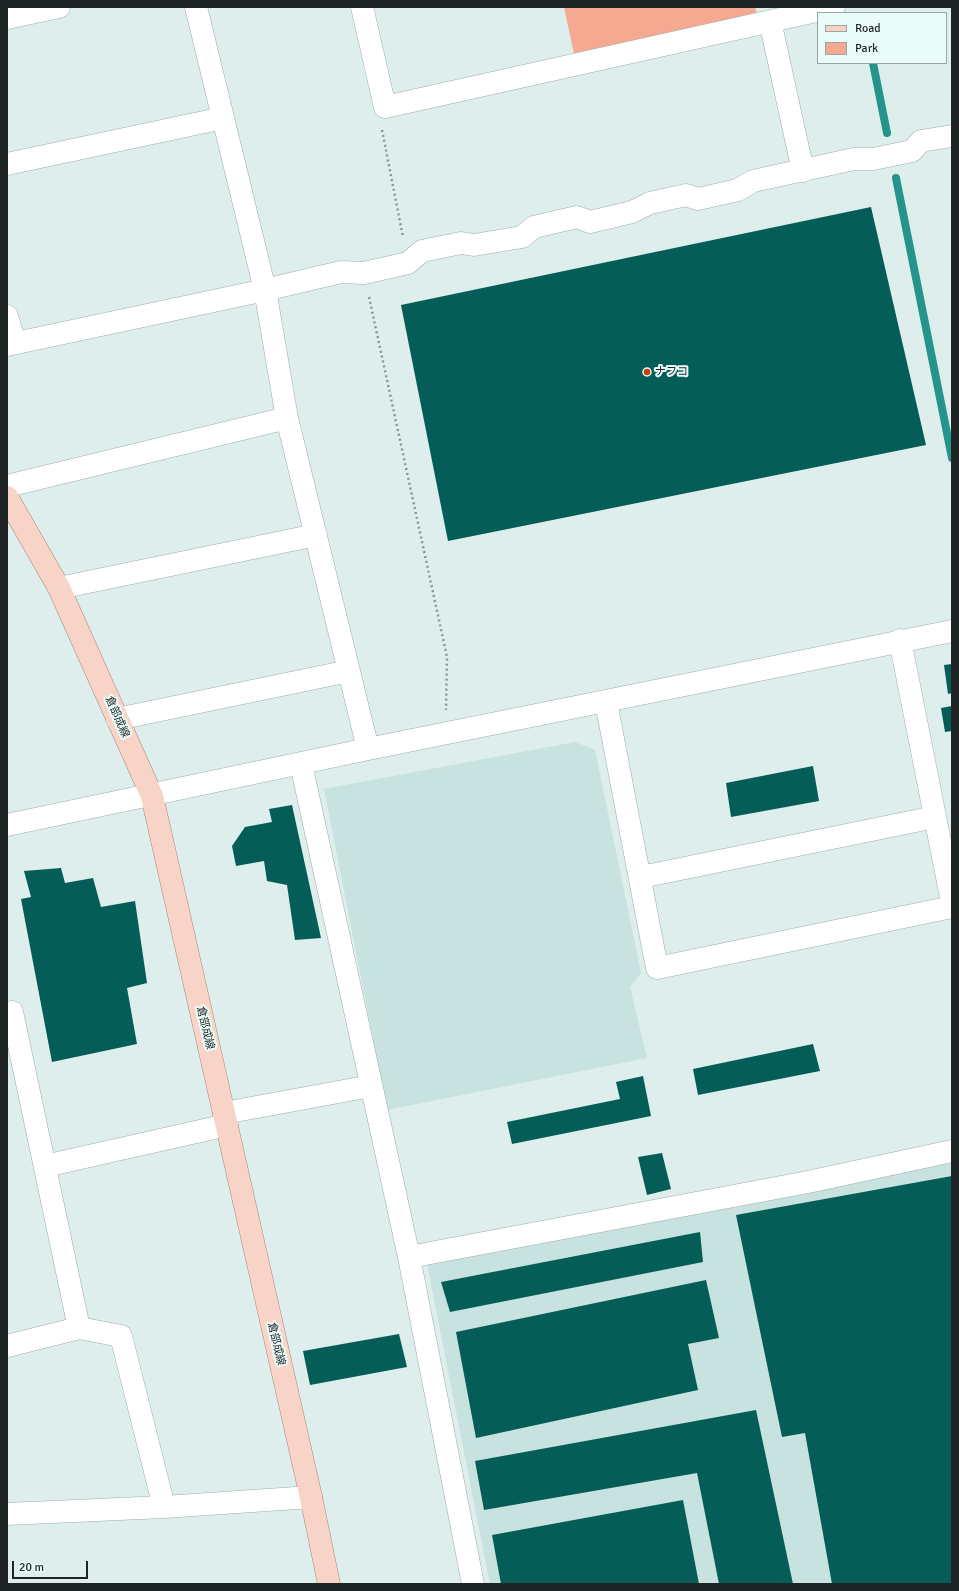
<!DOCTYPE html>
<meta charset="utf-8">
<style>
body{margin:0}
#map{position:relative;width:959px;height:1591px;overflow:hidden;background:#ddeeec;font-family:Signika,sans-serif}
canvas{display:block}
.frame{position:absolute;inset:0;border:8px solid #1f2524;pointer-events:none}
.legend{position:absolute;left:817px;top:12px;width:130px;height:52px;box-sizing:border-box;background:#eafcf9;border:1px solid #99a6a4;margin:0;padding:5px 7px;list-style:none;font-size:12px;color:#1f2524}
.legend li{display:flex;align-items:center;gap:8px;height:20px}
.legend b{width:20px;border:1px solid #99a6a4}
.scale{position:absolute;left:12px;top:1561px;width:76px;height:18px;box-sizing:border-box;border:2px solid #1f2524;border-top:0;padding-left:5px;font-size:12px;line-height:14px;white-space:nowrap;color:#1f2524;-webkit-text-stroke:3px #eafcf9;paint-order:stroke}
</style>
<div id="map">
<canvas width="959" height="1591"></canvas>
<div class="frame"></div>
<ul class="legend">
<li><b style="height:5px;background:#f8d3c7"></b>Road</li>
<li><b style="height:11px;background:#f6a991"></b>Park</li>
</ul>
<div class="scale">20 m</div>
</div>
<script>
const c = document.querySelector('canvas').getContext('2d');
c.lineJoin = 'round';
function paint(path, color) { c.fillStyle = color; c.fill(path, 'evenodd'); }
const shape = rows => new Path2D(rows.map(r => 'M' + r).join(''));
function stroke(path, color, width, dash) { c.strokeStyle = color; c.lineWidth = width; c.lineCap = dash ? 'butt' : 'round'; c.setLineDash(dash || []); c.stroke(path); }
function write(font, color, halo, rows, align = 'center') {
  c.font = font + ' Signika,"Noto Sans JP",sans-serif'; c.lineWidth = 4; c.setLineDash([]); c.textBaseline = 'middle'; c.strokeStyle = halo; c.fillStyle = color; for (const [text, x, y, turn = 0] of rows) {
    c.save(); c.translate(x, y); c.rotate((+turn || 0) * Math.PI / 180); c.textAlign = isNaN(turn) ? turn : align; if (halo) c.strokeText(text, 0, 0); c.fillText(text, 0, 0); c.restore();
  }
}
const built = shape([
 [575,742,595,750,641,973,630,987,647,1058,387,1110,324,789],
 [952,1162,952,1584,490,1584,427,1264]
]);
const green = shape([
 [564,7,755,7,757,15,574,54]
]);
const stream = shape([
 [873,63,887,133],
 [896,178,952,458]
]);
const building = shape([
 [871,207,926,445,448,541,401,305],
 [952,664,952,693,948,694,944,665],
 [952,706,952,731,945,732,941,708],
 [813,766,819,801,731,817,726,783],
 [292,805,321,938,295,940,287,885,267,881,264,861,236,866,232,846,245,827,272,822,269,809],
 [61,868,65,883,93,878,101,907,135,901,147,983,127,988,137,1044,52,1062,21,899,31,897,24,871],
 [813,1044,820,1071,698,1095,693,1069],
 [643,1076,651,1116,512,1144,507,1122,620,1099,616,1082],
 [662,1153,671,1189,647,1195,638,1157],
 [952,1176,952,1584,832,1584,805,1433,782,1437,736,1215],
 [700,1232,703,1262,450,1312,441,1282],
 [706,1280,719,1338,688,1344,698,1390,476,1438,456,1332],
 [399,1334,407,1367,310,1385,303,1351],
 [756,1410,793,1584,719,1584,697,1473,484,1510,475,1461],
 [683,1500,699,1584,501,1584,492,1535]
]);
const path = shape([
 [382,130,403,237],
 [369,297,447,657,446,710]
]);
const minor = shape([
 [196,7,265,290,287,418,368,749],
 [362,7,385,107,834,7],
 [7,18,59,7],
 [770,21,803,171],
 [7,164,223,118],
 [7,316,15,343],
 [7,345,265,290,341,272,364,273,408,263,422,251,461,243,474,245,522,237,534,227,577,217,590,222,632,212,650,203,686,195,698,199,738,190,753,181,854,159,873,159,912,151,921,141,952,136],
 [7,486,287,418],
 [59,588,316,535],
 [900,640,952,902],
 [606,702,657,968,952,907],
 [117,719,349,671],
 [301,764,409,1257,473,1584],
 [7,825,368,749,952,631],
 [641,877,935,817],
 [7,1013,12,1012,79,1328],
 [224,1113,371,1086],
 [45,1166,227,1125],
 [409,1257,808,1182,952,1151],
 [7,1346,79,1328,121,1336,164,1507],
 [7,1514,164,1507,311,1497]
]);
const major = shape([
 [7,497,59,588,152,796,311,1497,329,1584]
]);
const markers = [
 [647,372,4,"#c64004"]
];
const poiNames = [
 ["ナフコ",655,372]
];
const streetNames = [
 ["倉部成線",117,717,66],
 ["倉部成線",205,1028,77],
 ["倉部成線",276,1344,77]
];
paint(built, '#c8e2df');
paint(green, '#f6a991');
stroke(stream, '#24948c', 8);
paint(building, '#055d57');
stroke(minor, '#9daeab', 23);
stroke(major, '#a98376', 23);
stroke(path, '#8a9694', 2.5, [2, 3]);
stroke(minor, '#fff', 22);
stroke(major, '#f8d3c7', 22);
for (const [x, y, r, color] of markers) { const dot = new Path2D(); dot.arc(x, y, r, 0, 2 * Math.PI); c.fillStyle = color; c.fill(dot); stroke(dot, '#eafcf9', 1.5); }
write('11px', '#1f2524', '#eafcf9', poiNames, 'left');
write('11px', '#1f2524', '#eafcf9', streetNames);
</script>
